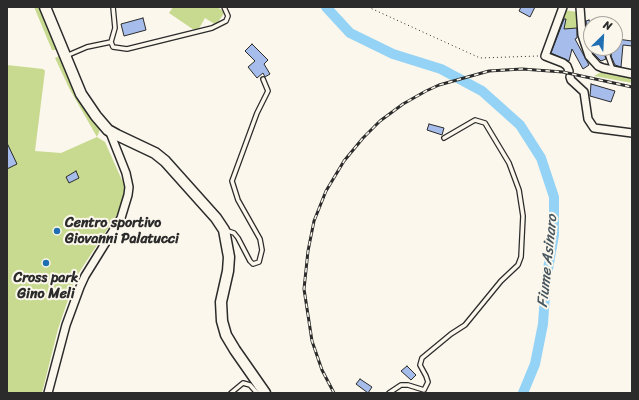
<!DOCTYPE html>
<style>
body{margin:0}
#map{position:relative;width:639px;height:400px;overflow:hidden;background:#fbf7ec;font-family:Sriracha,sans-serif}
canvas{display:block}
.frame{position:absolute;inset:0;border:8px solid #2b2b2b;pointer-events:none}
.north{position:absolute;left:583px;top:16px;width:40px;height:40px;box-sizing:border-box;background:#fbf7ec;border:1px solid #a8a59f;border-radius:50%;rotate:24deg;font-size:11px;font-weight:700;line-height:16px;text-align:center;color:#2b2b2b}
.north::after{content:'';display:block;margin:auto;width:14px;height:18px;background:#1f6fb2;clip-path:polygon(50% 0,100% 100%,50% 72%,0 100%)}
</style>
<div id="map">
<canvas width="639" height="400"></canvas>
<div class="frame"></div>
<div class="north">N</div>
</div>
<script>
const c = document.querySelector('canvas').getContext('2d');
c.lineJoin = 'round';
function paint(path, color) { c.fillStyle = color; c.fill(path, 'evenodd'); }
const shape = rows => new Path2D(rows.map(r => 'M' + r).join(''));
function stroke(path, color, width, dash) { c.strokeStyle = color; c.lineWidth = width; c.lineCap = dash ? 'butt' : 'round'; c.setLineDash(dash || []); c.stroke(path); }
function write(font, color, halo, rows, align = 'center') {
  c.font = font + ' Sriracha,sans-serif'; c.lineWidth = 4; c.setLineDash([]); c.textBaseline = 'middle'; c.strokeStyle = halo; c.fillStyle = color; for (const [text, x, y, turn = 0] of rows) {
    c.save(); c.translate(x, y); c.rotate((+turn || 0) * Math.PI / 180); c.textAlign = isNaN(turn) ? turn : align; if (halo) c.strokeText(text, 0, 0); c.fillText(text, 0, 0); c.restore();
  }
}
const green = shape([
 [34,7,42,7,59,50,52,50],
 [173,7,217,7,225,12,216,25,205,18,197,32,169,13],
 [564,10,577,12,577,28,562,30,566,19,561,18],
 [61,55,101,127,97,137,105,142,125,187,124,197,120,210,78,274,73,285,58,329,42,393,7,393,7,65,43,69,45,71,35,151,61,153,97,137,69,88,55,58],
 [601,72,632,78,632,83,594,76]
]);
const river = shape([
 [326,7,350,33,393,54,441,69,482,91,520,125,541,158,554,197,554,235,546,280,543,324,535,364,523,393]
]);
const building = shape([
 [521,7,535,7,530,17,519,11,521,7],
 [143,18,146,30,124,36,121,24,143,18],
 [564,19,566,19,564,29,577,28,577,38,575,39,589,65,583,69,572,49,569,61,551,53,564,19],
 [589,20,591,26,591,46,587,34,586,21,589,20],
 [617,39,632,41,632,46,623,45,621,67,615,65,611,56,613,48,619,44,617,39],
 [252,44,268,60,264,64,270,74,265,77,263,73,257,78,248,67,255,61,245,51,252,44],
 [592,48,602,48,606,59,601,61,593,53,592,48],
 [591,84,615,91,611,102,590,96,591,84],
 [429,124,444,128,442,135,427,130,429,124],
 [7,143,17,164,7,169,7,143],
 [76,171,79,178,69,183,66,177,76,171],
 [407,366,416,375,411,380,401,371,407,366],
 [360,379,372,387,368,393,356,384,360,379]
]);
const path = shape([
 [368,7,480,58,538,56]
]);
const lane = shape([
 [111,42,115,28,113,7],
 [615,44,616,43],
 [609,48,608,56,613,70],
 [66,56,87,47,111,42,113,47,127,49,212,28,226,21,228,16,224,7],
 [225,230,234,233,238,238,250,261,253,264,259,262,262,250,260,239,238,200,232,181,257,113,268,91,263,79],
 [231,393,243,383,250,385,257,393],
 [389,393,401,385,408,385,424,390,428,382,426,376,420,365,422,358,451,334,465,325,501,281,518,265,521,257,523,216,519,190,509,163,485,123,475,120,444,138]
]);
const street = shape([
 [563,7,545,56,563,63,567,66,569,71],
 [580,7,582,35,589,56,598,66,603,68,632,74],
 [570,77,571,80,584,92,588,119,594,128,632,133],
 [48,393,66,325,80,287,85,276,121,218,128,195,129,187,126,173,109,130]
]);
const secondary = shape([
 [45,7,81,94,96,116,108,130,117,135,155,153,165,161,216,218,224,230,229,257,228,271,221,302,222,321,226,335,235,350,265,393]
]);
const rail = shape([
 [334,393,322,370,312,341,304,289,308,251,314,221,326,191,344,161,363,138,380,121,403,104,426,91,439,85,489,71,522,69,563,72,632,87]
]);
const markers = [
 [57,231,4,"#1f6fb2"],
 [46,263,4,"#1f6fb2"]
];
const poiNames = [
 ["Centro sportivo",65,223],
 ["Giovanni Palatucci",65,239],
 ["Cross park",46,278,"center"],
 ["Gino Meli",46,294,"center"]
];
const waterNames = [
 ["Fiume Asinaro",548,261,-84]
];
paint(green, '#c7da8f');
stroke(river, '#94d3f5', 10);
paint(building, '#a6bcea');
stroke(building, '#2b2b2b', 1);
stroke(lane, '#2b2b2b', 6);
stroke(street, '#2b2b2b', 10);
stroke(secondary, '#2b2b2b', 13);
stroke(path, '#2b2b2b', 1, [1, 3]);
stroke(lane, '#fbf7ec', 3.5);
stroke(street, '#fbf7ec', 7);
stroke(secondary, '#fbf7ec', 10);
stroke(rail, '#2b2b2b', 3);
stroke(rail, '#fbf7ec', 1.5, [4.5]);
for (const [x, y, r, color] of markers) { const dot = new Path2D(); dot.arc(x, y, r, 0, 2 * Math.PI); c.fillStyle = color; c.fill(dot); stroke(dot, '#fbf7ec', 1.5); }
write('bold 14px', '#2b2b2b', '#fbf7ec', poiNames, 'left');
write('italic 15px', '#45555e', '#fbf7ec', waterNames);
</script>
